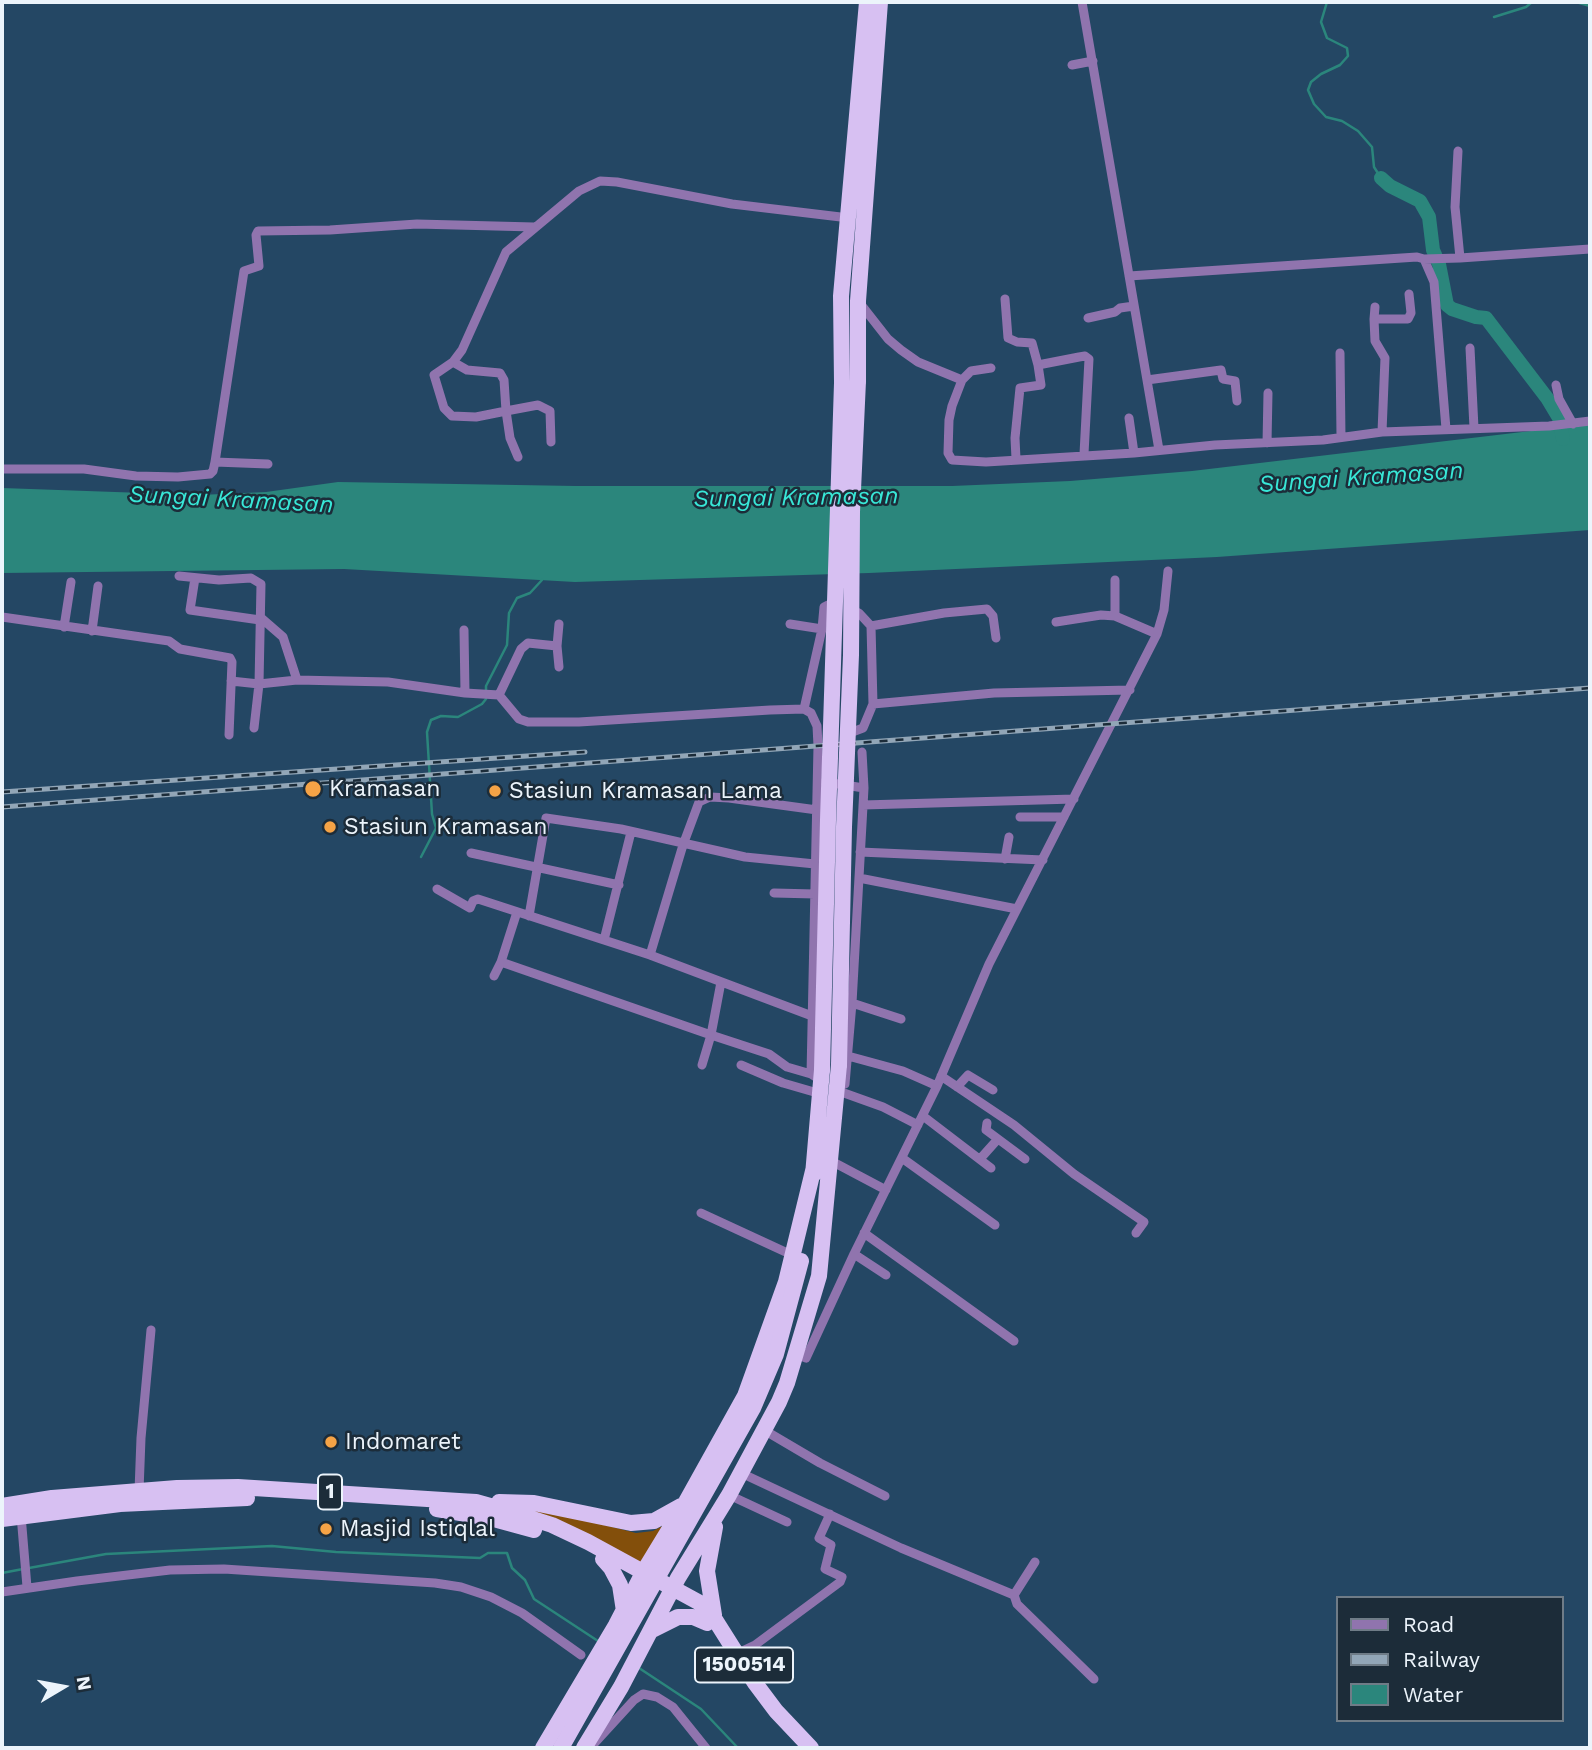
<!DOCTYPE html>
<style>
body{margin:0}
#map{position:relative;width:1592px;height:1750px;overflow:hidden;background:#244764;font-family:"Work Sans",sans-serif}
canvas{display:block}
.frame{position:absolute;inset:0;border:4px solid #ecf4fb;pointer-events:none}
.legend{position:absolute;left:1336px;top:1596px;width:228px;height:126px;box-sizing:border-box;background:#1c2c39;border:2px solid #6f7c87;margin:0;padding:9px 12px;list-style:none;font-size:21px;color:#ecf4fb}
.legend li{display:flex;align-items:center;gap:14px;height:35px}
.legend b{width:35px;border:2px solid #6f7c87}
.north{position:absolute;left:28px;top:1652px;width:70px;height:70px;-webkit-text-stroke:5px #1c2c39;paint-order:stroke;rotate:80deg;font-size:19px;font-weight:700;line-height:28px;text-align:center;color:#ecf4fb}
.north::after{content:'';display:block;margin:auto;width:24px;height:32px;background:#ecf4fb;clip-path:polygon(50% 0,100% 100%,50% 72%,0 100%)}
</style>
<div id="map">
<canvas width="1592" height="1750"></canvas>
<div class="frame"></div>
<ul class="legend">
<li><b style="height:9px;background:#9074ae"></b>Road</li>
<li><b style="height:9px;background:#92a6b7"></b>Railway</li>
<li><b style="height:19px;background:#2b867c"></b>Water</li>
</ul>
<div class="north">N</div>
</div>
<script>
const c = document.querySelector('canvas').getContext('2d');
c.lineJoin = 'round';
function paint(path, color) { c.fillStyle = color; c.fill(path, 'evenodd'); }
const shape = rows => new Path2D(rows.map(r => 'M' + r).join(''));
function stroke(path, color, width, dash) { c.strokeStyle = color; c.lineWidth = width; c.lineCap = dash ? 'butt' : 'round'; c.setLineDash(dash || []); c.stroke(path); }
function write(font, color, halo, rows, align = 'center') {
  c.font = font + ' "Work Sans",sans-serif'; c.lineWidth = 5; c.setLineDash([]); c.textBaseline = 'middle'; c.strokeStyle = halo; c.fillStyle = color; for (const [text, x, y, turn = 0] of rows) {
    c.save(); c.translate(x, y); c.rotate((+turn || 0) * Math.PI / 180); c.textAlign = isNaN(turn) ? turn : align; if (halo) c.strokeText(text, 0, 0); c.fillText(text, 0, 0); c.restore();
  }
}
const green = shape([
 [510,1507,553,1512,636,1533,653,1531,668,1523,643,1564]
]);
const water = shape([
 [1590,424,1590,530,1217,557,869,573,575,582,344,569,2,573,2,488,200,495,266,492,338,482,576,486,952,486,1070,481,1192,471]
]);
const stream = shape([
 [1327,2,1321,22,1327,38,1347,48,1348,56,1340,65,1321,74,1311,82,1308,90,1314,104,1326,117,1342,121,1358,131,1372,147,1374,167,1381,178],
 [1576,2,1590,6],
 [1494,17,1526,7,1532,2],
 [421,857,436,828,432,814,427,732,431,720,441,716,458,717,482,704,486,699,486,686,507,645,509,613,517,598,530,593,542,580],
 [29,1568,106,1554,272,1546,336,1552,480,1558,488,1553,507,1553,512,1568,525,1580,534,1599,598,1641],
 [2,1573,23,1569],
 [639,1668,701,1709,738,1748]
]);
const river = shape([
 [1381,178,1390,186,1420,201,1429,217,1433,250,1439,264,1447,305,1452,309,1476,317,1486,318,1547,398,1559,418,1563,439]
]);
const minor = shape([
 [1082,2,1159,450],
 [1072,65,1093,61],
 [1458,151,1455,207,1460,258],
 [1424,259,1434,282,1446,429],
 [1129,276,1417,257,1424,259,1460,258,1590,249],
 [1005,299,1008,338,1017,342,1032,343,1038,365,1079,357,1085,356,1089,359,1084,454],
 [859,302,888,339,901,350,918,362,962,380],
 [1088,318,1115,312,1120,308,1134,306],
 [1374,319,1375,307],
 [1470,348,1474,428],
 [1340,353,1341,437],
 [453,362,467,370,500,373,504,380,506,411,538,405,550,411,551,442],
 [991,368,971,371,962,380,952,406,949,420,948,453,952,460,986,462,1134,453,1215,445,1323,440,1382,432,1549,426,1590,421],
 [1147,380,1221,370,1223,379,1235,381,1237,401],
 [1556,385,1559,399,1573,424],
 [1129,418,1134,453],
 [1382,432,1385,358,1375,341,1374,319,1408,319,1411,313,1409,294],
 [1267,443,1268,393],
 [518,457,510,438,506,411,476,417,452,416,444,408,434,375,453,362,462,350,506,252,579,191,600,181,617,182,732,204,849,218],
 [1016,459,1015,438,1020,388,1041,385,1038,365],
 [215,462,244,271,259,266,256,235,258,231,330,230,417,224,534,227],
 [2,469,84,469,136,476,178,477,210,474,213,471,215,462,268,464],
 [179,576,219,580,251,578,261,584,259,684,254,728],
 [195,578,190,610,260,620],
 [1115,580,1115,616],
 [850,609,859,613,871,626],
 [2,617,169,641,180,649,230,658,232,662,229,735],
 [260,617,283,637,297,680,388,682,465,693,499,695,519,719,528,722,579,722,770,710,804,709,811,713,817,726,818,746,811,1074,822,1081],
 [1056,622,1101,615,1115,616,1157,634],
 [790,624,822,629],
 [64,627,71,582],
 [464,630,465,693],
 [92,631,98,586],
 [557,646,559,624],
 [231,681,259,684,297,680],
 [499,695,521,649,528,643,557,646,559,667],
 [873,704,994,693,1130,690],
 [804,709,822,629,824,607,828,605,836,606],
 [847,734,863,728,873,704,871,626,944,613,987,609,993,616,996,638],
 [862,752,864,788],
 [825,782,864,788,852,1003,845,1084],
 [863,805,1074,799],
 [1020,817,1064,817],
 [860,852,1043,860],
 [471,853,619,885],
 [1005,859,1009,837],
 [859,878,1017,909],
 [437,889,470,908,473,901,478,899,650,955,812,1016],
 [774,893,815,894],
 [529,916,546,818,621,829,745,857,815,864],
 [604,940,631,832],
 [650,955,683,845,699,802,710,797,729,798,817,810],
 [501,962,517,912],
 [494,976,501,962,711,1035,702,1065],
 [721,982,711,1035,769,1054,787,1067,811,1074],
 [852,1003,901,1019],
 [848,1056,903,1071,937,1086],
 [741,1065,783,1083,821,1094],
 [941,1076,1014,1125,1074,1174,1144,1222,1136,1233],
 [957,1087,968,1075,993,1090],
 [844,1093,883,1107,918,1125],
 [923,1116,991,1168],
 [987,1123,986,1130,1025,1159],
 [902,1158,995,1225],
 [980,1159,997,1140],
 [835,1163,886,1190],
 [701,1213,792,1255],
 [864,1233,1014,1341],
 [854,1254,886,1275],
 [796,1354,806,1358,854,1254,937,1086,989,964,1157,634,1164,610,1168,571],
 [764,1430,820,1463,885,1496],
 [741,1473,901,1548,1014,1595,1017,1604,1094,1679],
 [139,1491,141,1438,151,1330],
 [729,1495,787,1522],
 [21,1515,27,1587],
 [2,1592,77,1581,170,1570,224,1569,435,1583,461,1587,491,1597,522,1613,581,1655],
 [1014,1595,1035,1562],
 [736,1654,755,1645,840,1582,842,1577,825,1569,831,1545,819,1538,830,1514],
 [591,1747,634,1700,643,1694,657,1697,673,1707,706,1748]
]);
const trunk = shape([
 [858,381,858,301,880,2],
 [842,383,841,296,867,2],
 [813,1175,822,1070],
 [499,1502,534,1503,631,1523,654,1521,681,1506],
 [2,1506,52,1498,177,1488,238,1487,459,1501,476,1502,508,1511,552,1525,588,1542,700,1603,714,1618,755,1683,776,1711,811,1748],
 [437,1509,490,1518,534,1530],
 [2,1519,120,1504,247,1498],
 [603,1559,611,1568,620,1585,624,1611],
 [714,1615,707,1571,715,1527],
 [652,1630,678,1617,693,1617,707,1623],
 [543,1748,616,1625,644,1571,686,1502,745,1396,786,1282,814,1167],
 [584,1748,621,1687,678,1578,729,1495,779,1402,787,1383,819,1276,839,1065]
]);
const rail = shape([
 [424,786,435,785],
 [2,792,585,752],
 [2,807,1590,688]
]);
const trunkBridge = shape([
 [839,1065,844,827,851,655,852,512,858,381],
 [822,1070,828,820,842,383],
 [561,1748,753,1408,776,1354,801,1261]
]);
const markers = [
 [313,789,9,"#f5a346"],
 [495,791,7,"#f5a346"],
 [330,827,7,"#f5a346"],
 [331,1442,7,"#f5a346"],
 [326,1529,7,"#f5a346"]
];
const shields = [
 [330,1492,24],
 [744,1665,98]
];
const shieldNames = [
 ["1",330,1492],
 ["1500514",744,1665]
];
const poiNames = [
 ["Kramasan",329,789],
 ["Stasiun Kramasan Lama",509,791],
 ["Stasiun Kramasan",344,827],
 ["Indomaret",345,1442],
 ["Masjid Istiqlal",340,1529]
];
const waterNames = [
 ["Sungai Kramasan",1361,478,-4],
 ["Sungai Kramasan",796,498,-1],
 ["Sungai Kramasan",231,500,3]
];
paint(green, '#834f0b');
paint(water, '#2b867c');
stroke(stream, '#2b867c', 2.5);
stroke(river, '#2b867c', 14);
stroke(minor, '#9074ae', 9);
stroke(trunk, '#d7c0f2', 16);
stroke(rail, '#92a6b7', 5);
stroke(rail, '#1c2c39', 2.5, [8]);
stroke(trunkBridge, '#d7c0f2', 16);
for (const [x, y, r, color] of markers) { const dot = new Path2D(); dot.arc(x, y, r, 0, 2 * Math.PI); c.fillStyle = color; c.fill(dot); stroke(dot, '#1c2c39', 2.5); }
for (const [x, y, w] of shields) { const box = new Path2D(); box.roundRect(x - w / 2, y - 17.5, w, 35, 5); c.fillStyle = '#1c2c39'; c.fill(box); stroke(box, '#ecf4fb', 2); }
write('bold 21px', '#ecf4fb', null, shieldNames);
write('23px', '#ecf4fb', '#1c2c39', poiNames, 'left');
write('italic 24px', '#38e7d7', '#1c2c39', waterNames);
</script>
